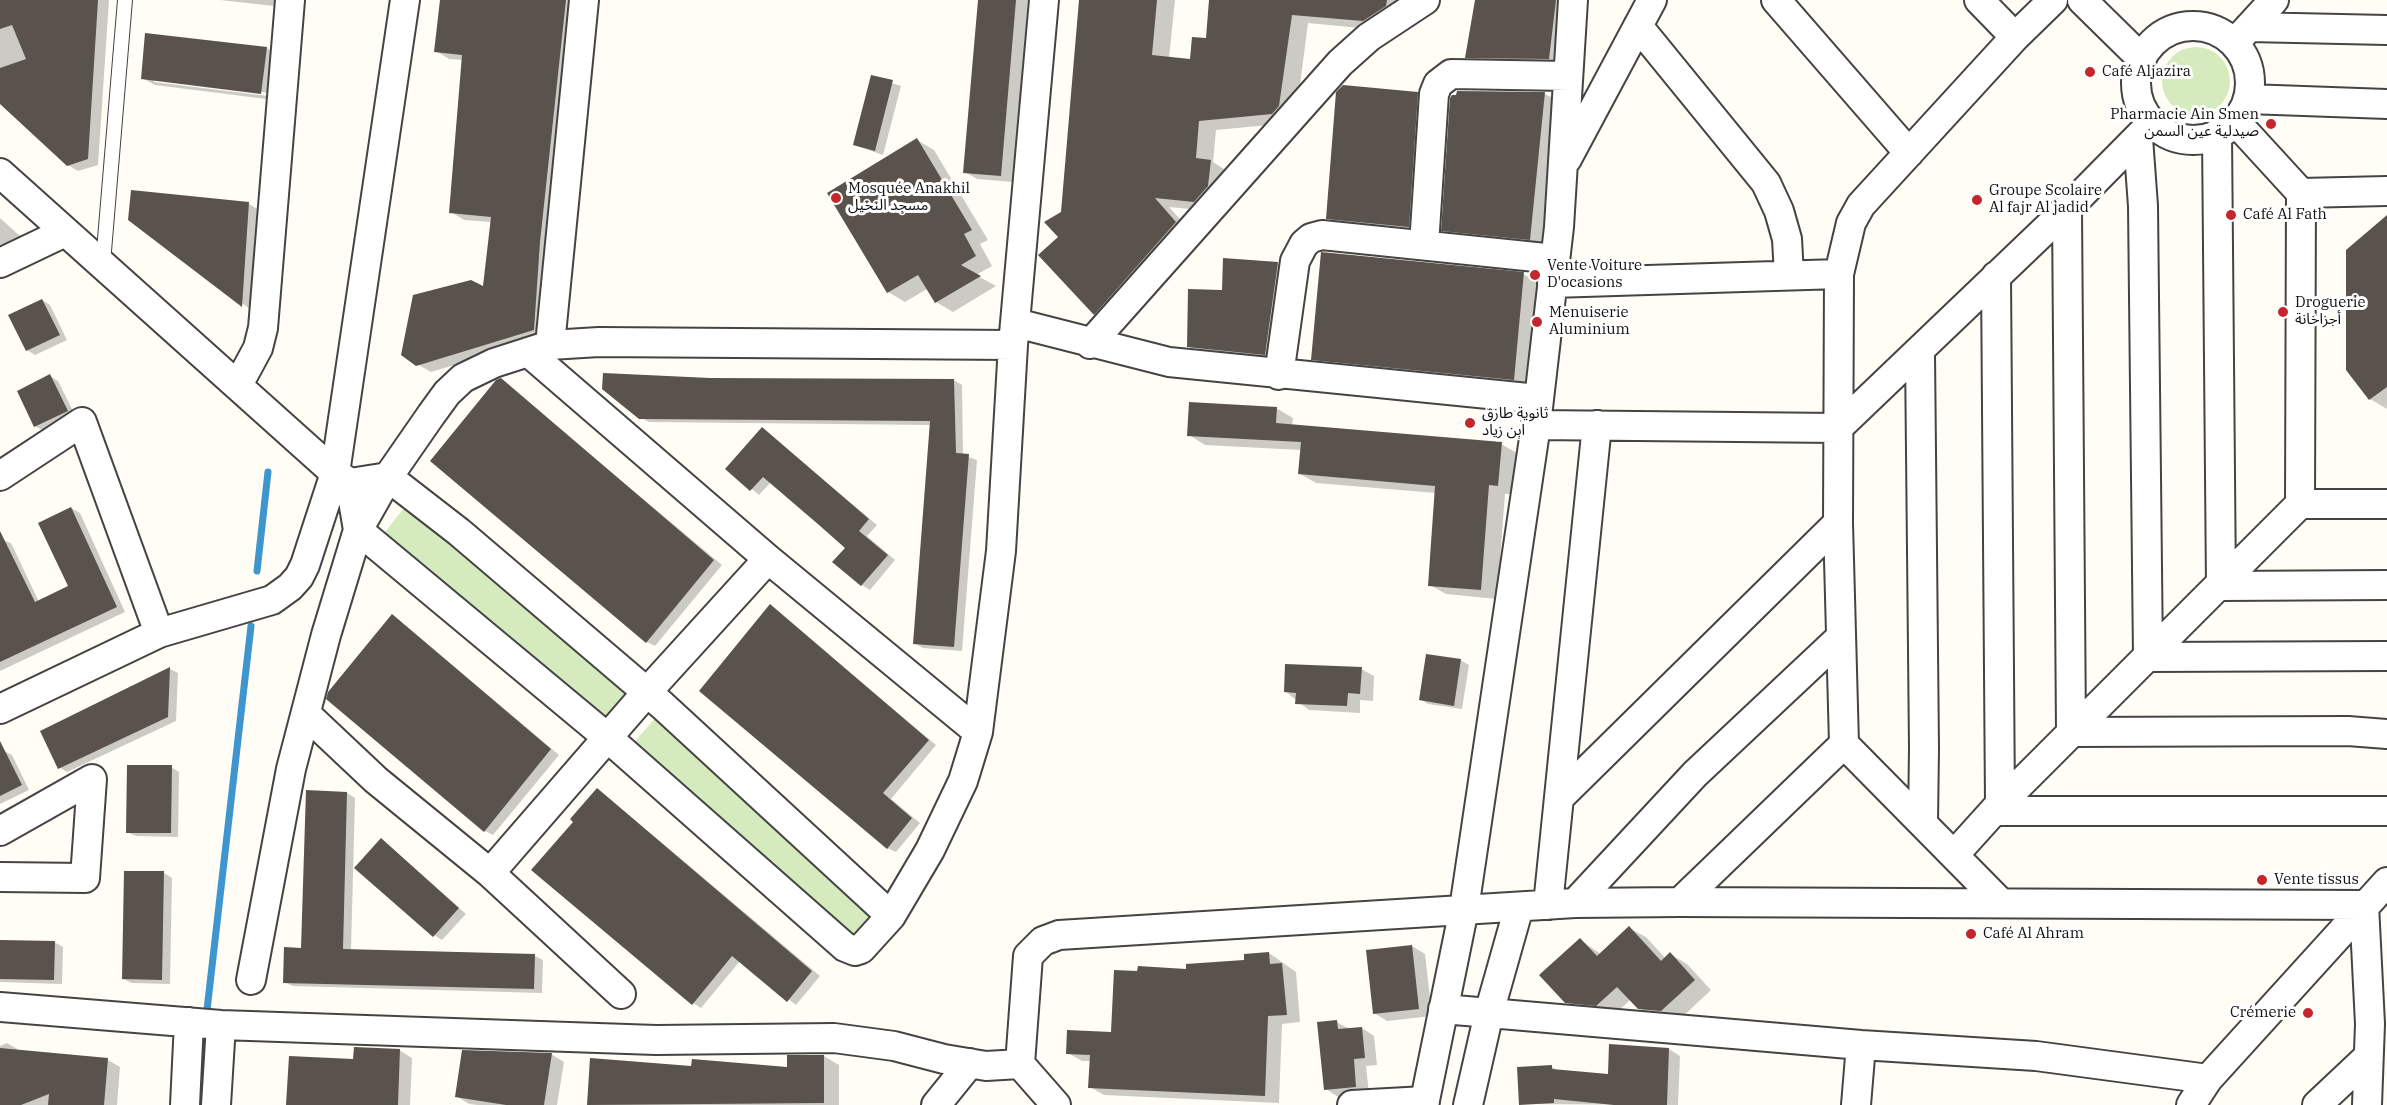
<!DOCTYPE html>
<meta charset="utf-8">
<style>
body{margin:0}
canvas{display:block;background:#fffdf5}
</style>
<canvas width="2387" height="1105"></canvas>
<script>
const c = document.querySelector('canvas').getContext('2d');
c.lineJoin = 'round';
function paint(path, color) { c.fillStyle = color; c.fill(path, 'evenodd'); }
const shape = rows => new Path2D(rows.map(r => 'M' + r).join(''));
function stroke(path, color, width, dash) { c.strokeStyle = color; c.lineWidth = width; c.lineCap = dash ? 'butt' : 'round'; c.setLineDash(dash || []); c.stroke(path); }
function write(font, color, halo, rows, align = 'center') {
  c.font = font + ' "IBM Plex Serif","Noto Sans Arabic",serif'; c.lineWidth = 6; c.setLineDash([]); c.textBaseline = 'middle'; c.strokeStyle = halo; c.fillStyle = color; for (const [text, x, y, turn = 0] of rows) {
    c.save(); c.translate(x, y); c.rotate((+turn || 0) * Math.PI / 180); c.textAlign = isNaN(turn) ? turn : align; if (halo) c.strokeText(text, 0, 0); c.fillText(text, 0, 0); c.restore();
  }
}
const green = shape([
 '2162 81a34 34 0 1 1 68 0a34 34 0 1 1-68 0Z',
 [408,503,639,684,601,727,381,537],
 [665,707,882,916,856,946,630,747]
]);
const shadow = shape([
 [0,0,109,0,98,165,78,171,68,165,0,102],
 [220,0,275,0,274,6],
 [441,0,580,0,547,337,431,372,417,364,485,288,492,222,464,220,451,212,463,60,449,59,436,51],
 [980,0,1028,0,1013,182,977,179,965,172],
 [1081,0,1175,0,1169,58,1191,61,1207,39,1210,0,1404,0,1381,30,1308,23,1296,116,1290,123,1216,130,1213,162,1227,171,1212,211,1169,207,1192,232,1111,323,1095,314,1060,237],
 [1476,0,1569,0,1561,66,1480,64,1467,57],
 [267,48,279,56,274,100,155,85,142,78],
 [154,79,269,93,268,96,154,82],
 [872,77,901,86,883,155,854,145],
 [1417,93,1434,103,1425,236,1344,228,1328,218],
 [1545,94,1562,103,1547,249,1460,240,1443,230],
 [917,140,934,150,988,240,980,244,992,266,976,275,996,286,953,312,936,302,927,289,905,302,888,292],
 [249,204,261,211,254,312,130,220],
 [2387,217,2387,409,2370,399],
 [0,218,20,236,0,245],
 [1278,263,1295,273,1282,364,1205,356,1188,346,1223,292],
 [1523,274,1540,284,1531,389,1330,369,1313,359],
 [42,300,50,305,67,340,35,355,27,350],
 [50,376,58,381,75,415,44,431,35,426],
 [710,379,954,380,962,385,963,455,977,460,962,651,923,648,914,643,931,425,649,422,640,417],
 [501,380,722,565,655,646,647,642],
 [1276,408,1293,418,1292,426,1501,444,1517,453,1514,494,1505,494,1497,599,1446,594,1430,585,1436,493,1316,483,1300,474,1301,450,1205,445,1189,435],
 [763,429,877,525,867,536,895,560,870,590,862,585,847,548,771,482,759,495,727,468],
 [71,508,80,513,125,612,0,671,0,539,11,543,39,602,70,587],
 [770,606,936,745,891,799,920,823,896,852,887,848],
 [393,615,559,755,493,835,485,831],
 [1460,660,1469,665,1462,709,1428,704,1420,699],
 [170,669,178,673,176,721,67,772,59,767,42,731],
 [1361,669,1374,676,1373,701,1360,700,1360,713,1309,710,1286,692],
 [4,751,12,755,29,790,0,804,0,752],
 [171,767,179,772,178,837,136,836,127,832],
 [598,789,820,976,796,1005,740,961,701,1008,693,1003,575,822],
 [347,793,355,798,351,950,535,956,543,960,542,993,293,986,284,982,303,950],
 [381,840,466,914,442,940,434,935],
 [164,873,172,878,170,984,132,983,123,979],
 [1629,928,1646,937,1666,959,1670,954,1687,964,1711,990,1679,1020,1656,1018,1639,1008,1631,999,1614,1015,1583,1012,1566,1002,1580,940,1601,954],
 [0,942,54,942,63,947,62,984,0,982],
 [1412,946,1425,954,1432,1016,1387,1021,1374,1013],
 [1269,953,1296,972,1300,1022,1282,1024,1279,1103,1104,1095,1090,1087,1091,1061,1082,1061,1068,1053,1113,1034,1188,970,1246,962],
 [1336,1022,1350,1029,1362,1028,1374,1036,1377,1065,1366,1066,1369,1094,1338,1097,1326,1089],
 [7,1043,19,1050,108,1060,120,1067,117,1105,0,1105,0,1046],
 [1610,1046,1669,1049,1680,1056,1678,1105,1520,1104,1552,1067,1561,1072,1609,1075],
 [399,1050,412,1058,410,1105,288,1105,355,1061],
 [551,1054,564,1062,557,1105,478,1105,469,1104,456,1096],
 [824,1056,839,1065,839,1105,588,1105,591,1060,693,1068,788,1068]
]);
const stream = shape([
 [257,571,268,472],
 [207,1010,251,626]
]);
const building = shape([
 [0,0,98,0,88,159,67,166,0,104,0,68,26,59,12,25,0,29],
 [440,0,566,0,540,242,534,330,416,366,401,355,413,295,471,280,483,286,491,217,449,213,462,55,434,52],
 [978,0,1016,0,1001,176,963,173],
 [1079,0,1157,0,1152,55,1190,59,1192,37,1206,38,1209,0,1387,0,1386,6,1363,21,1292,15,1279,106,1272,114,1199,121,1196,158,1211,160,1208,186,1194,202,1155,198,1176,222,1094,315,1038,255,1058,237,1044,222,1061,212],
 [1475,0,1556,0,1549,59,1465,58],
 [145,33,267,47,261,94,141,79],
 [871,75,893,80,875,151,853,145],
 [1343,85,1418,92,1409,227,1326,219,1336,92],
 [1457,91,1545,92,1530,240,1441,231,1450,98,1452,95,1456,95],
 [917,138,972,230,964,234,976,256,961,265,981,276,935,303,918,275,887,293,827,193],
 [131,190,249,202,242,307,128,220],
 [2387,215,2387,387,2369,400,2346,370,2346,250],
 [1321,252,1524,272,1514,380,1311,360],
 [1223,258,1278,262,1265,355,1187,347,1188,289,1222,290],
 [42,299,60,335,26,351,8,315],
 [603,373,710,378,954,379,956,453,969,454,954,647,913,644,930,421,639,419,602,389],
 [50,374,68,411,34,427,17,391],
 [501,378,714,560,646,643,430,461,496,380],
 [1189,402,1277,407,1276,423,1502,442,1498,486,1489,485,1481,590,1428,586,1435,486,1298,474,1301,442,1187,436],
 [762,427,869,519,859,531,888,555,861,586,832,562,845,548,819,525,763,477,750,491,725,469],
 [71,507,117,607,0,662,0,531,35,602,68,586,38,523],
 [770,604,929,740,883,793,912,818,887,849,699,691],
 [392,614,551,749,484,832,326,699,328,692],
 [1426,654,1461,659,1454,706,1419,700],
 [1285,664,1362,667,1360,694,1348,693,1347,706,1295,704,1296,693,1284,692],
 [170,667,168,717,58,769,40,731],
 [0,741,22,785,0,796],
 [127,765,172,765,171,833,126,833],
 [597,788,812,971,787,1002,732,956,692,1005,531,870,573,822,570,819],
 [306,790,347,792,343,949,535,954,534,989,283,983,284,947,301,948],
 [381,838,459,908,433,937,354,868],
 [124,871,164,871,162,980,122,979],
 [1629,926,1661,961,1670,952,1695,980,1661,1011,1638,1009,1617,987,1596,1006,1565,1003,1539,975,1580,938,1597,956],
 [0,940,55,941,54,980,0,979],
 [1412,945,1419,1009,1373,1014,1366,950],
 [1269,952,1270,964,1282,963,1287,1015,1268,1016,1265,1096,1088,1088,1090,1055,1066,1054,1067,1030,1111,1032,1114,970,1137,971,1138,966,1186,969,1186,964,1244,960,1244,954],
 [1337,1020,1338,1029,1362,1027,1365,1058,1354,1059,1356,1087,1324,1090,1317,1022],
 [1609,1044,1669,1048,1667,1105,1614,1105,1554,1099,1554,1103,1519,1105,1517,1067,1552,1065,1552,1069,1608,1074],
 [354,1047,400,1049,398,1105,286,1105,289,1056,353,1059],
 [0,1048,108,1058,104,1105,48,1105,49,1094,21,1105,0,1105],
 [462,1050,552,1053,544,1105,506,1105,455,1097],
 [787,1055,824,1055,824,1103,587,1105,590,1058,691,1066,692,1059,787,1067]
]);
const lane = shape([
 [103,263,125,0]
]);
const street = shape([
 [1776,0,1909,153],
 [1979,0,2015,37],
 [2082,0,2142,59],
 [1638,26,1766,183,1779,211,1787,239,1789,275],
 '2136 83a57 57 0 1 1 114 0a57 57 0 1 1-114 0Z',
 [2249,27,2387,30],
 [2241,36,2274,0],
 [2248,99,2387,104],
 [2235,121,2301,193],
 [2217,134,2221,586,2387,585],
 [2138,138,2143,206,2148,657,2387,656],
 [1567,159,1652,0],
 [0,173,335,473,350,483,388,477,459,532,662,705,891,916],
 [2067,209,2071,732,2348,731,2387,734],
 [1424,245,1434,94,1438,84,1451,74,1568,76],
 [0,263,65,232],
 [1996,276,2000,804],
 [1552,283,1839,274],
 [1016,323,1169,362,1538,399],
 [1090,344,1340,63,1369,37,1425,0],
 [550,345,584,0],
 [528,352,768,559,978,732],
 [1920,353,1924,748,1923,823],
 [1279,375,1295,261,1304,244,1311,238,1322,235,1555,259],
 [238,385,258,348,263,328,290,0],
 [1536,425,1838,428,2067,209,2152,123],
 [0,476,82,422,159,633],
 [350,483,358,530,608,738,845,947,855,951,861,949,891,916,930,850,963,781,978,732,1001,551,1013,345,1044,0],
 [2300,504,2387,504],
 [0,709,159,633,272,600,290,587,299,577,305,565,335,473,405,0],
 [307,715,376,780,490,873,621,994],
 [1559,798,1838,523],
 [1994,811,2387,811],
 [0,831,92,779,85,878,0,877],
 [1954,855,2000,804,2300,504,2301,193,2387,191],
 [490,873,647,692,768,559],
 [1680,902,1844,744],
 [2000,902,1844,744,1838,523,1839,274,1851,223,1861,205,2015,37,2053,0],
 [1575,903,1695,774,1841,637],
 [1548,905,1597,425],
 [251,980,291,769,326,635,358,530,388,477,431,415,447,393,463,378,494,363,550,345,599,342,1013,345],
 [0,1007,221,1025,656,1040,834,1038,894,1046,944,1059,986,1066,1020,1064],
 [1443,1009,1861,1045,2036,1056,2208,1079],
 [185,1105,189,1022],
 [216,1105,221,1025],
 [936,1105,970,1063],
 [1056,1105,1020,1064,1028,956,1043,941,1059,935,1575,903,1680,902,2364,905,2370,1024,2367,1105],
 [1352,1105,1425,1101],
 [1424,1105,1464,909,1536,425,1559,227,1573,0],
 [1468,1105,1489,1013,1519,907],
 [1856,1105,1861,1045],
 [2191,1105,2208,1079,2387,882],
 [2317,1105,2368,1057]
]);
const markers = [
 [2090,72,6,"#c4262e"],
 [2271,124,6,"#c4262e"],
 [836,198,6,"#c4262e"],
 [1977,200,6,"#c4262e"],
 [2231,215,6,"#c4262e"],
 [1535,275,6,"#c4262e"],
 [2283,312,6,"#c4262e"],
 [1537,322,6,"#c4262e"],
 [1470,423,6,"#c4262e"],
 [2262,880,6,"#c4262e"],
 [1971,934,6,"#c4262e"],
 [2308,1013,6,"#c4262e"]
];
const poiNames = [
 ["Café Aljazira",2102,72],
 ["Pharmacie Ain Smen",2259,115,"right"],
 ["صيدلية عين السمن",2259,132,"right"],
 ["Mosquée Anakhil",848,189],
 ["مسجد النخيل",848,206],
 ["Groupe Scolaire",1989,191],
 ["Al fajr Al jadid",1989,208],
 ["Café Al Fath",2243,215],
 ["Vente Voiture",1547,266],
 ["D'ocasions",1547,283],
 ["Droguerie",2295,303],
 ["أجزاخانة",2295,320],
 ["Menuiserie",1549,313],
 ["Aluminium",1549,330],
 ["ثانوية طارق",1482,414],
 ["ابن زياد",1482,431],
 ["Vente tissus",2274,880],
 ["Café Al Ahram",1983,934],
 ["Crémerie",2296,1013,"right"]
];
paint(green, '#d5ebbd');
paint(shadow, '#0003');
stroke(stream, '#3f96cf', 7);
paint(building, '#5a524d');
stroke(lane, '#444', 16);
stroke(street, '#444', 32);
stroke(lane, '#fff', 14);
stroke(street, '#fff', 28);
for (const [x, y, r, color] of markers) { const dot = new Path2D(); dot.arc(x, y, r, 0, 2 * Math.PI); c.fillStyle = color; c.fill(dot); stroke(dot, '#fff', 2); }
write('15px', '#111', '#fff', poiNames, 'left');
</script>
